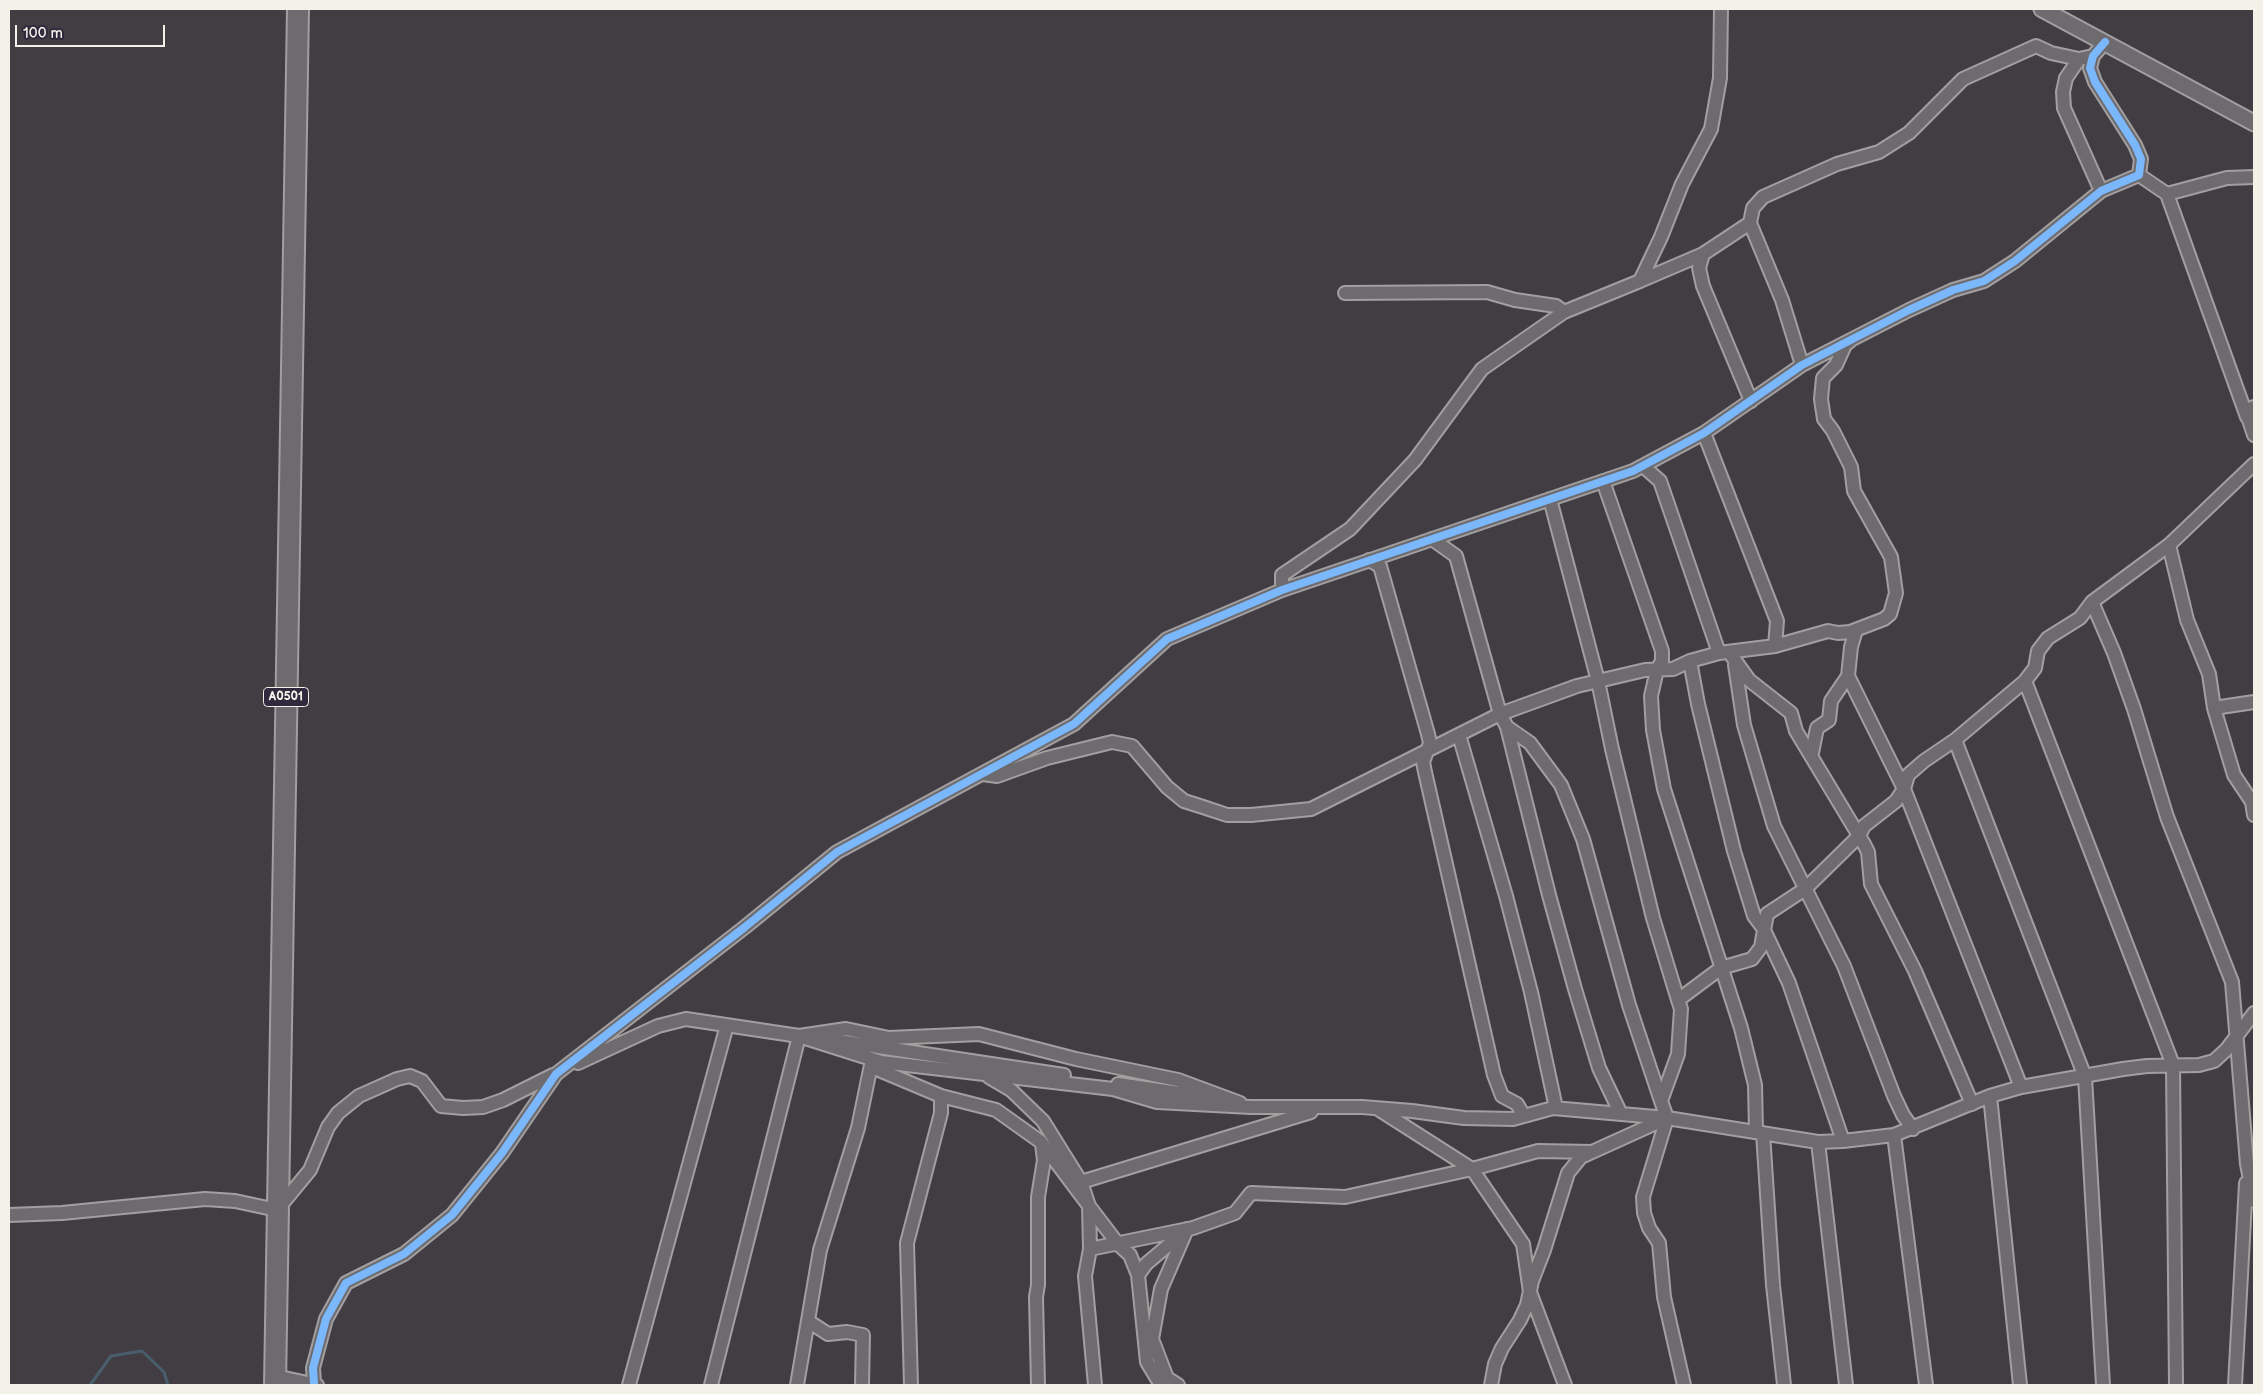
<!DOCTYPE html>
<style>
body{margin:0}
#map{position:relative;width:2263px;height:1394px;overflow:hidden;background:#413d43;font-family:"Balsamiq Sans",sans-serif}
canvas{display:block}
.frame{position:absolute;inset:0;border:10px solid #f4f1e8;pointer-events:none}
.scale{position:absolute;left:15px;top:25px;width:150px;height:22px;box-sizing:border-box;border:2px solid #f4f1e8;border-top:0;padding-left:6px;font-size:15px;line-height:18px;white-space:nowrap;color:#f4f1e8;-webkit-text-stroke:4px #2f2a3d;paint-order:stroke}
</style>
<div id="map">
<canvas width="2263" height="1394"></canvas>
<div class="frame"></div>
<div class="scale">100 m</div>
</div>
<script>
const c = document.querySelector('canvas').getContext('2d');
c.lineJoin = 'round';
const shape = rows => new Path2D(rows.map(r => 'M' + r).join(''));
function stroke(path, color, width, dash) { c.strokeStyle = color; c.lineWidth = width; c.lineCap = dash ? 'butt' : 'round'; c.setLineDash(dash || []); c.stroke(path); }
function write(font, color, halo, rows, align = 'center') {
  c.font = font + ' "Balsamiq Sans",sans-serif'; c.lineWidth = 5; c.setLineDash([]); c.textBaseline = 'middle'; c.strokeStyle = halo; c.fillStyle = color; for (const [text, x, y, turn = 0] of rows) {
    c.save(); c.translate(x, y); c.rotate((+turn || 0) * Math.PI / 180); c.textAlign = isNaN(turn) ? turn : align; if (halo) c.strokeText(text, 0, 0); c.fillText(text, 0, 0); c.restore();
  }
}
const stream = shape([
 [90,1385,111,1356,142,1351,164,1372,168,1385]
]);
const minor = shape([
 [2079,59,2066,78,2063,92,2064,108,2101,191],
 [2139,175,2167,194,2227,178,2254,177],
 [2167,194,2247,417],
 [1750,223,1703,254,1699,268,1703,286,1751,401],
 [1640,281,1703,254],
 [1345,293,1487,292,1515,300,1556,306,1564,312],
 [1802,365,1782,300,1750,223,1753,208,1763,197,1837,164,1879,152,1909,133,1963,79,2036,46,2051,53,2079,59,2093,56],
 [2254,407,2249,409,2247,414,2254,435],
 [1704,433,1777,621,1775,646],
 [1643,466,1660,481,1719,653],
 [1603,481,1662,651,1662,661,1657,670,1651,696,1653,730,1664,789,1741,1028,1755,1085,1756,1131],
 [1550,499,1598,681,1612,749,1653,918,1678,1000],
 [1432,539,1456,556,1500,714,1507,727,1549,895,1575,989,1599,1068,1620,1112],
 [2169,545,2187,620,2209,674,2214,708,2234,775,2252,802,2254,815],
 [1369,560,1380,566,1428,734,1430,743,1423,762,1425,772,1494,1075,1502,1096,1517,1104,1524,1116],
 [1282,590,1282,575,1350,529,1415,460,1482,369,1564,312,1640,281,1661,237,1682,184,1711,129,1720,78,1721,9],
 [2092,602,2114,653,2134,709,2167,817,2232,982,2247,1164,2254,1201],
 [1729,652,1749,680,1791,713,1796,731,1864,844,1868,852,1871,884,1915,971,1972,1104],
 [1690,661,1698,704,1734,851,1754,916,1763,928,1789,983,1843,1141],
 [1735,665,1744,725,1774,826,1844,966,1894,1096,1903,1115,1913,1129],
 [1848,676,1904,789,2021,1087],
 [2025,681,2173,1065,2176,1385],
 [2214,708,2254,702],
 [1507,727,1530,743,1561,785,1583,839,1629,1005,1661,1101],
 [1459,735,1506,896,1531,992,1556,1108],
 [1955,740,2085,1077,2103,1385],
 [1812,753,1817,728,1829,720,1831,701,1848,676,1851,647,1856,630],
 [983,774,997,776,1047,758,1112,742,1132,746,1167,787,1184,801,1203,807,1227,815,1251,815,1311,809,1500,714,1577,686,1645,670,1673,669,1690,661,1719,653,1775,646,1828,631,1838,633,1850,632,1884,619,1890,614,1896,593,1891,557,1854,491,1851,467,1833,431,1824,419,1821,399,1823,378,1836,365,1845,345,1850,341],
 [832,1040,1064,1075],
 [578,1063,658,1026,686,1019,799,1036,881,1062,1113,1089,1157,1102,1251,1107,1362,1107,1412,1111,1464,1118,1513,1119,1553,1108,1667,1118,1818,1142,1843,1141,1894,1135,1990,1096,2021,1087,2123,1069,2147,1066,2199,1065,2214,1061,2226,1050,2254,1013],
 [872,1067,941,1096,996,1110,1041,1142,1089,1206,1090,1249,1085,1276,1095,1385],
 [989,1077,1011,1090,1043,1121,1081,1182,1089,1206,1118,1244,1130,1255,1138,1275,1147,1362,1161,1385],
 [1118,1084,1212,1098],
 [1990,1096,2020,1385],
 [1378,1109,1472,1169,1523,1244,1530,1292,1565,1385],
 [1763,1133,1773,1285,1784,1385],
 [1894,1135,1926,1385],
 [1818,1142,1846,1385],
 [1081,1182,1311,1112],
 [9,1215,62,1213,205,1199,235,1201,277,1210,310,1170,328,1127,338,1113,359,1096,397,1079,410,1076,422,1081,441,1106,463,1108,483,1107,503,1100,553,1075],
 [1090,1249,1193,1228,1235,1213,1251,1193,1345,1197,1472,1169,1538,1151,1592,1152,1667,1118],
 [1138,1275,1146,1264,1184,1232],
 [808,1321,828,1334,847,1332,863,1335,862,1385],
 [275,1376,317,1385],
 [314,1383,313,1368,326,1319,346,1283,404,1254,452,1215,502,1153,556,1074,745,927,837,852,1074,724,1167,639,1282,590,1633,471,1704,433,1802,365,1909,310,1953,290,1984,281,2015,261,2101,191,2139,175,2141,159,2135,145,2095,82,2090,68,2093,56,2105,42],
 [629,1385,727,1025],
 [711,1385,799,1036,846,1029,889,1038,979,1034,1076,1059,1178,1080,1240,1103],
 [797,1385,820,1250,858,1128,872,1060],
 [911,1385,907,1243,941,1113,941,1096],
 [1038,1385,1036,1297,1038,1285,1038,1197,1044,1160,1042,1144],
 [1178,1385,1167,1378,1152,1339,1161,1289,1187,1229],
 [1491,1385,1495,1364,1502,1348,1520,1320,1527,1305,1532,1281,1544,1250,1568,1173,1581,1157,1592,1152],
 [1684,1385,1664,1297,1659,1243,1649,1228,1644,1213,1643,1197,1667,1118,1661,1101,1678,1054,1681,1009,1678,1000,1721,968,1752,959,1761,947,1767,914,1805,889,1859,836,1864,826,1896,801,1904,789,1908,775,1924,761,1955,740,2025,681,2035,668,2038,651,2048,638,2080,618,2092,602,2169,545,2254,464],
 [2235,1385,2246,1183]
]);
const tertiary = shape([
 [2042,9,2254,123]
]);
const trunk = shape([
 [275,1385,298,9]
]);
const cycleway = shape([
 [314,1383,313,1368,326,1319,346,1283,404,1254,452,1215,502,1153,556,1074,745,927,837,852,1074,724,1167,639,1282,590,1633,471,1704,433,1802,365,1909,310,1953,290,1984,281,2015,261,2101,191,2139,175,2141,159,2135,145,2095,82,2090,68,2093,56,2105,42]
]);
const shields = [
 [286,697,45]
];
const shieldNames = [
 ["A0501",286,697]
];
stroke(stream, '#485e6d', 3);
stroke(minor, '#a19fa0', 16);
stroke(tertiary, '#a19fa0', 19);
stroke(trunk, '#a19fa0', 24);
stroke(minor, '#6e6b6e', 12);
stroke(tertiary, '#6e6b6e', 15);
stroke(trunk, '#6e6b6e', 20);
stroke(cycleway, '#7ab7fb', 8);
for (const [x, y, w] of shields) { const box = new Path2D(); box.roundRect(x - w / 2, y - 9.5, w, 19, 4); c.fillStyle = '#2f2a3d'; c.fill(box); stroke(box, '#f4f1e8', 1); }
write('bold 12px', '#f4f1e8', null, shieldNames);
</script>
